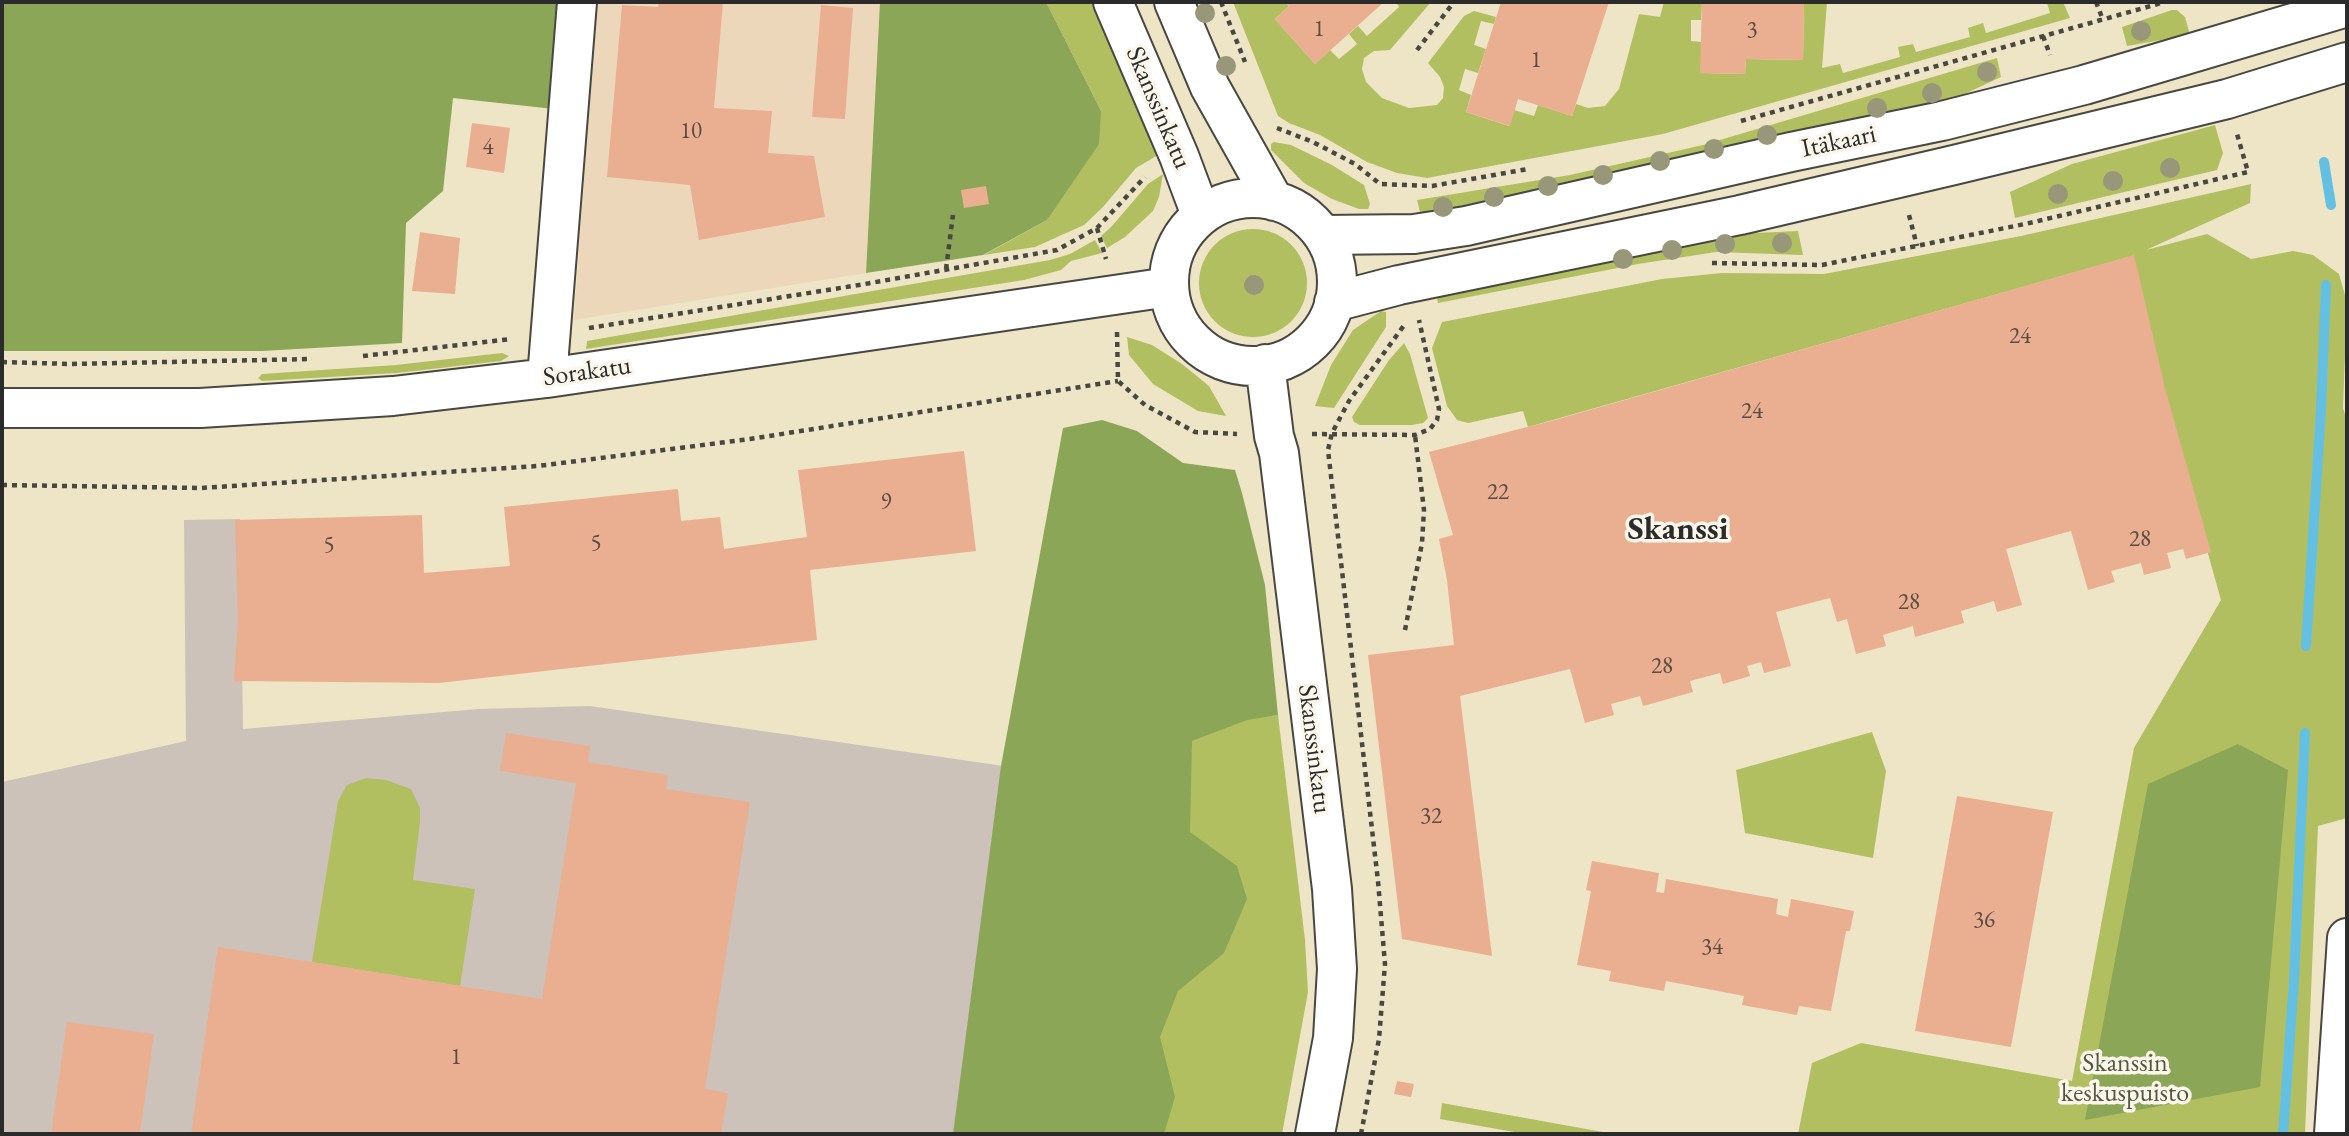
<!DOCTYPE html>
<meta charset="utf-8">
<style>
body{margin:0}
#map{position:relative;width:2349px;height:1136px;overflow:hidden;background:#ede5c5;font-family:"EB Garamond",serif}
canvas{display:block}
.frame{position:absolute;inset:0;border:4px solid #2b2b2b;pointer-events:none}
</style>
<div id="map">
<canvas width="2349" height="1136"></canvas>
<div class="frame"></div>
</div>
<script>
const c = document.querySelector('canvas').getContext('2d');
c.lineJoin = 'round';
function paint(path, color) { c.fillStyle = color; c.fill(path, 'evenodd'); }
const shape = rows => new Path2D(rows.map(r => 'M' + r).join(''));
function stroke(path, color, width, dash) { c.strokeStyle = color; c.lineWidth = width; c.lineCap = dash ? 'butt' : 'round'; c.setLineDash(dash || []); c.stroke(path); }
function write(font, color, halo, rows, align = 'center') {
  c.font = font + ' "EB Garamond",serif'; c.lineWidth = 7; c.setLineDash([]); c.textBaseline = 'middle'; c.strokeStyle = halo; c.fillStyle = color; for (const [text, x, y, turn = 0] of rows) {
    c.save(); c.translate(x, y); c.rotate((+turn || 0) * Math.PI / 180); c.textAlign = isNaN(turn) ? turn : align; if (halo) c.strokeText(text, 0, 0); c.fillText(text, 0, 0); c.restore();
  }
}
const built = shape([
 [597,2,880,2,866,273,574,320]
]);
const industrial = shape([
 [240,519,243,729,479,709,590,706,1031,770,979,1134,2,1134,2,782,186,741,184,520]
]);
const green = shape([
 [1046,2,1101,2,1163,152,1136,168,1103,207,1084,225,1035,247,984,255,1047,220,1101,111],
 [1233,2,1285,2,1289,6,1275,19,1315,64,1330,50,1339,59,1357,44,1349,34,1358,26,1367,36,1399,7,1396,2,1431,2,1390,50,1374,51,1364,58,1362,69,1366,82,1382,98,1409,108,1437,105,1443,98,1444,87,1440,77,1428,63,1464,16,1474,11,1496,17,1494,24,1481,21,1474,45,1486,49,1478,73,1465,69,1459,90,1471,95,1466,112,1509,126,1514,110,1534,116,1538,105,1572,116,1576,104,1588,108,1605,106,1619,89,1639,14,1660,17,1664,2,1702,2,1701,20,1691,20,1691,41,1701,42,1701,73,1745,74,1746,59,1803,60,1804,2,1827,2,1822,68,1840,64,1843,73,1900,57,1898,47,1913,44,1916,52,1970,37,1968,28,1983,23,1986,33,2050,13,2047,3,2051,2,2063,2,2070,18,1663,134,1427,178,1397,173,1367,162,1320,135,1289,123,1278,116],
 [2172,10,2177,10,2185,17,2190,35,2127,46,2122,27],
 [1997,58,2001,77,1926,112,1422,220,1417,200,1570,175,1703,145],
 [2215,125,2223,153,2217,170,2015,218,2010,192,2072,164],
 [1274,142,1291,145,1332,165,1364,185,1370,204,1368,209,1359,209,1332,199,1304,183,1271,150,1271,144],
 [1163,174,1159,197,1153,211,1125,237,1107,248,1101,236,1112,226,1148,184],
 [2251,184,2250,203,2146,250,2207,234,2251,259,2293,251,2313,255,2339,274,2347,302,2343,408,2347,421,2347,818,2318,826,2305,1134,1798,1134,1812,1063,1861,1043,2072,1081,2134,748,2221,600,2125,258,1528,427,1523,411,1468,423,1457,420,1447,406,1432,348,1442,322,1662,279,1722,273,1824,274,2021,236],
 '1199 283a54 54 0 1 1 108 0a54 54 0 1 1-108 0Z',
 [1798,231,1803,255,1716,252,1638,264,1438,303,1435,288,1713,235],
 [1095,240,1102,253,1071,261,1061,270,1024,280,586,349,587,341,1050,260,1070,254],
 [1381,311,1386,312,1386,327,1334,408,1315,406,1331,365,1353,330],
 [1127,337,1152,345,1182,364,1209,386,1226,416,1198,411,1153,384,1129,355],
 [1404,343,1410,354,1428,418,1423,423,1412,425,1360,425,1354,422,1352,417,1389,360],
 [502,353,509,356,501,361,397,373,262,381,258,378,262,374,396,365],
 [1079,432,1262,717,1278,715,1305,940,1308,992,1282,1134,979,1134],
 [1872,732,1886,771,1873,858,1745,833,1736,770],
 [366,778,386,780,411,789,420,808,420,822,413,880,475,889,460,986,312,962,338,801,347,785],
 [1442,1103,1614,1134,1526,1134,1440,1119]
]);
const forest = shape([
 [2,2,561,2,554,109,453,98,443,191,406,223,402,343,262,351,2,351],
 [880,2,1046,2,1101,111,1099,144,1047,220,983,255,866,273],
 [1102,420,1137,431,1183,463,1235,470,1242,493,1265,585,1278,715,1247,720,1192,741,1190,832,1237,866,1247,899,1224,953,1178,991,1160,1037,1175,1097,1164,1134,953,1134,1001,766,1063,428],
 [2238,744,2288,770,2260,1087,2085,1120,2148,784]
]);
const stream = shape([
 [2324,162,2331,205],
 [2306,646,2321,410,2326,285],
 [2283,1134,2294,980,2305,733]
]);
const building = shape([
 [659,2,723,2,714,108,772,111,768,153,814,156,825,217,699,240,690,185,607,177,622,5,658,7],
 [1285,2,1384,2,1315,64,1275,19,1289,6],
 [1501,2,1609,2,1572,116,1518,99,1510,126,1466,112],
 [1702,2,1804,2,1803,60,1746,59,1745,74,1700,73],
 [821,5,853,8,845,119,812,117],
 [472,123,510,128,504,173,466,167],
 [986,186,989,204,964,208,961,190],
 [420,232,460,238,455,294,412,291],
 [2134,255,2165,388,2211,552,2186,559,2183,549,2167,553,2171,568,2144,575,2141,563,2111,571,2115,582,2088,590,2071,531,2006,549,2022,605,1997,612,1994,601,1961,611,1964,623,1915,637,1913,626,1883,635,1886,646,1856,654,1847,619,1837,622,1830,598,1776,612,1791,666,1764,673,1761,662,1747,666,1750,676,1723,684,1720,673,1690,681,1693,692,1643,706,1640,696,1611,704,1614,715,1585,723,1570,669,1460,696,1492,956,1402,939,1368,655,1454,645,1447,580,1439,539,1453,535,1429,452,1551,421],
 [964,451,976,551,810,570,817,640,439,683,234,681,238,621,235,520,422,515,424,573,510,566,504,507,678,489,681,521,720,517,724,549,807,537,798,470],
 [506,733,590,746,588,762,668,775,666,789,750,802,705,1089,728,1093,721,1134,191,1134,218,947,542,999,576,783,500,771],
 [1957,796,2053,812,2011,1047,1915,1031],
 [1592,861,1659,873,1656,892,1664,893,1666,879,1778,899,1776,914,1788,917,1791,899,1854,911,1850,931,1846,931,1831,1011,1799,1006,1797,1015,1742,1005,1744,996,1666,981,1664,991,1609,981,1611,971,1577,965,1591,891,1586,890],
 [67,1022,154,1034,140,1134,51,1134],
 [1397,1081,1414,1084,1411,1097,1394,1094]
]);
const path = shape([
 [1221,2,1245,62],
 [2096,2,2103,20],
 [2043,36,2050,55],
 [1417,50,1454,2],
 [1741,121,2165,2],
 [1277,128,1313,142,1355,164,1380,184,1432,186,1528,169],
 [1909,215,1917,246],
 [1097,228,1106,259],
 [1712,263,1822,265,2025,224,2248,172,2237,134],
 [946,269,953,215],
 [589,328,859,285,1057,250,1097,228,1145,177],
 [1117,332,1118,381,1145,405,1195,432,1237,434],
 [363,356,511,339],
 [2,362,70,364,312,359],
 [1312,434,1415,435,1430,429,1437,420,1439,409,1419,320],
 [2,485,201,488,538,466,750,439,1118,381],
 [1405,630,1422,543,1424,510,1415,435],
 [1361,1134,1379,1039,1385,964,1378,881,1328,450,1332,433,1349,401,1405,324]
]);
const minor = shape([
 [1113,2,1179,156,1201,215],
 [1174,2,1210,87,1274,201],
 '1169 282a84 84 0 1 1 168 0a84 84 0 1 1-168 0Z',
 [1323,235,1414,234,1466,226,1791,152,1942,121,2084,85,2347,7],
 [1334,302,1399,285,1740,215,1954,165,2227,99,2347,62],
 [1265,364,1274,436,1279,453,1332,889,1337,969,1333,1038,1315,1134],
 [547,378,577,2],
 [2,408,200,408,393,396,547,378,1169,287],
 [2334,1134,2347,938]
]);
const trees = [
 [1205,13],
 [2141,31],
 [1226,66],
 [1987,72],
 [1932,93],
 [1877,108],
 [1767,135],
 [1714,149],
 [1660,161],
 [2170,168],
 [1603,175],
 [2113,181],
 [1548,186],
 [2058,194],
 [1494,197],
 [1443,207],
 [1782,243],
 [1725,244],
 [1672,250],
 [1623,259],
 [1254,285]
];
const numberNames = [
 ["1",1319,30],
 ["3",1752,31],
 ["1",1536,61],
 ["10",691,132],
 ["4",488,148],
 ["24",2020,337],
 ["24",1752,412],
 ["22",1498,493],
 ["9",886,503],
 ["28",2140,540],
 ["5",596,544],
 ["5",329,546],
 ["28",1909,603],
 ["28",1662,667],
 ["32",1431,817],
 ["36",1984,921],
 ["34",1712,948],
 ["1",456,1058]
];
const streetNames = [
 ["Skanssinkatu",1158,108,67],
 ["Itäkaari",1839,142,-12],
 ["Sorakatu",587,372,-8],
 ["Skanssinkatu",1314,749,83]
];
const parkNames = [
 ["Skanssin",2125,1064],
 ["keskuspuisto",2125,1094]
];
const districtNames = [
 ["Skanssi",1678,530]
];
paint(built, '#edd7bb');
paint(industrial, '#ccc2b9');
paint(green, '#b1bf61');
paint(forest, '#8ca657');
stroke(stream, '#64c0e2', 10);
paint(building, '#eaaf90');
stroke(minor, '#484742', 42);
stroke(path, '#484742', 4.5, [5, 5]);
stroke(minor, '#fff', 38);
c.fillStyle = '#989779';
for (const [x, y] of trees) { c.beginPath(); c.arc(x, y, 10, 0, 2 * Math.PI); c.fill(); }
write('23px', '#5b4c44', null, numberNames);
write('26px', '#2b2b2b', '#fbf7ec', streetNames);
write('26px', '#53573b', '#fbf7ec', parkNames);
write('bold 33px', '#2b2b2b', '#fbf7ec', districtNames);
</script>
